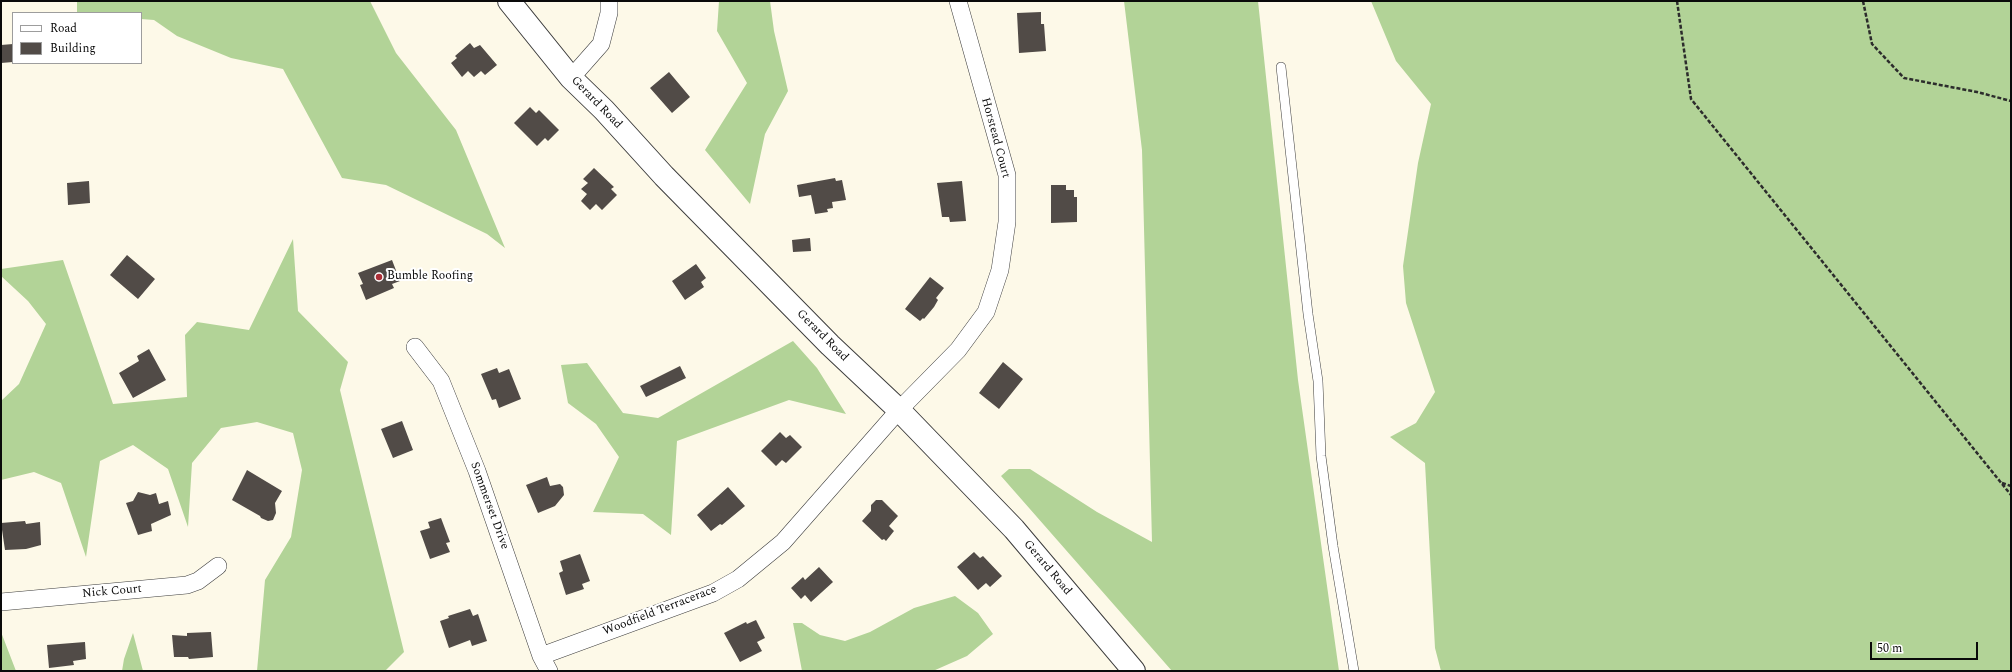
<!DOCTYPE html>
<style>
body{margin:0}
#map{position:relative;width:2012px;height:672px;overflow:hidden;background:#fdf9e8;font-family:Spectral,serif}
canvas{display:block}
.frame{position:absolute;inset:0;border:2px solid #0a0a0a;pointer-events:none}
.legend{position:absolute;left:12px;top:12px;width:130px;height:52px;box-sizing:border-box;background:#fff;border:1px solid #9d9d9d;margin:0;padding:5px 7px;list-style:none;font-size:12px;color:#0a0a0a}
.legend li{display:flex;align-items:center;gap:8px;height:20px}
.legend b{width:20px;border:1px solid #9d9d9d}
.scale{position:absolute;left:1870px;top:642px;width:108px;height:18px;box-sizing:border-box;border:2px solid #0a0a0a;border-top:0;padding-left:5px;font-size:12px;line-height:14px;white-space:nowrap;color:#0a0a0a;-webkit-text-stroke:3px #fff;paint-order:stroke}
</style>
<div id="map">
<canvas width="2012" height="672"></canvas>
<div class="frame"></div>
<ul class="legend">
<li><b style="height:5px;background:#fff"></b>Road</li>
<li><b style="height:11px;background:#514b47"></b>Building</li>
</ul>
<div class="scale">50 m</div>
</div>
<script>
const c = document.querySelector('canvas').getContext('2d');
c.lineJoin = 'round';
function paint(path, color) { c.fillStyle = color; c.fill(path, 'evenodd'); }
const shape = rows => new Path2D(rows.map(r => 'M' + r).join(''));
function stroke(path, color, width, dash) { c.strokeStyle = color; c.lineWidth = width; c.lineCap = dash ? 'butt' : 'round'; c.setLineDash(dash || []); c.stroke(path); }
function write(font, color, halo, rows, align = 'center') {
  c.font = font + ' Spectral,serif'; c.lineWidth = 4; c.setLineDash([]); c.textBaseline = 'middle'; c.strokeStyle = halo; c.fillStyle = color; for (const [text, x, y, turn = 0] of rows) {
    c.save(); c.translate(x, y); c.rotate((+turn || 0) * Math.PI / 180); c.textAlign = isNaN(turn) ? turn : align; if (halo) c.strokeText(text, 0, 0); c.fillText(text, 0, 0); c.restore();
  }
}
const forest = shape([
 [77,1,370,1,396,53,456,130,505,248,487,234,386,185,342,178,283,69,231,58,177,36,154,20,141,19,141,13,77,13],
 [719,1,770,1,774,31,788,91,765,134,750,204,705,150,747,83,717,31],
 [1124,1,1258,1,1298,380,1339,671,1172,671,1001,476,1009,469,1030,469,1097,512,1152,542,1142,150],
 [1371,1,2011,1,2011,671,1441,671,1435,648,1425,463,1390,437,1416,423,1435,392,1406,303,1403,266,1418,163,1431,104,1396,61],
 [293,239,298,311,348,362,340,390,404,652,385,671,257,671,265,580,291,537,302,470,293,433,257,422,221,428,192,463,188,527,168,469,133,445,100,461,86,557,61,483,34,472,1,480,1,401,19,384,46,324,28,301,1,276,1,269,63,260,113,404,187,397,185,335,197,322,249,330],
 [793,341,817,368,846,414,789,400,677,441,671,535,643,514,593,512,619,457,596,424,568,403,561,365,587,363,623,413,658,418],
 [955,596,978,613,993,634,967,656,933,671,802,671,793,623,802,623,820,635,845,641,870,632,914,608],
 [1,632,16,671,1,671],
 [133,633,143,671,122,671,124,659]
]);
const building = shape([
 [1041,12,1041,24,1044,24,1046,51,1019,53,1017,13],
 [470,43,474,48,480,45,497,65,485,75,481,71,474,77,468,71,462,77,451,63,457,58,455,56],
 [13,44,13,62,1,63,1,45],
 [669,72,690,97,672,113,650,88],
 [530,107,536,113,539,110,559,130,548,141,545,138,537,146,514,123],
 [594,168,614,187,611,189,617,195,602,210,596,204,590,210,581,201,587,194,581,189,588,183,583,179],
 [835,178,836,181,842,180,846,200,832,202,833,208,827,209,828,212,815,214,811,195,799,197,797,185],
 [89,181,90,203,68,205,67,183],
 [962,181,966,221,950,222,949,217,942,217,937,183],
 [1051,185,1066,185,1066,190,1074,190,1074,197,1077,197,1077,222,1051,223],
 [810,238,811,251,793,252,792,240],
 [127,255,155,279,138,299,110,275],
 [392,260,400,281,392,284,394,288,366,300,360,285,363,284,358,273],
 [696,264,706,278,701,282,704,287,685,300,672,281],
 [930,277,944,288,936,298,938,300,934,307,924,319,923,318,920,321,905,309],
 [149,349,166,380,133,398,119,373,139,361,137,356],
 [1003,362,1023,379,999,409,979,393],
 [680,366,686,378,646,397,640,386],
 [497,368,499,373,509,369,521,399,499,408,496,399,492,400,481,374],
 [402,421,413,450,393,458,381,429],
 [780,432,786,438,790,435,802,447,786,463,782,460,776,466,761,451],
 [247,470,282,491,275,503,276,513,273,520,268,521,261,518,260,516,232,500],
 [547,477,550,486,560,484,563,487,564,495,555,506,538,513,526,485],
 [728,487,745,506,722,525,720,524,711,531,697,515],
 [138,492,150,495,156,493,159,504,168,501,171,515,151,524,152,531,138,535,126,503,133,501],
 [876,500,882,500,898,516,889,526,894,531,886,541,884,539,882,540,862,521,871,511,871,505],
 [441,518,450,542,446,543,450,552,430,559,420,531,430,528,428,522],
 [25,521,26,524,40,522,41,545,26,549,5,550,1,523],
 [974,552,980,558,983,556,1002,576,990,587,986,583,978,590,957,567],
 [580,554,590,581,582,584,584,589,566,595,559,573,563,571,560,561],
 [819,567,833,582,811,602,805,595,801,599,791,588,803,577,805,580],
 [470,609,473,616,478,614,487,641,472,646,470,640,449,648,440,621,449,618,448,616],
 [756,620,765,638,757,642,762,651,740,662,724,633,746,622,747,624],
 [211,632,213,657,189,659,188,657,174,657,172,635,187,636,187,633],
 [85,642,86,659,73,661,74,665,49,668,47,645]
]);
const path = shape([
 [1677,1,1691,99,2011,495],
 [1863,1,1872,44,1904,78,1977,92,2011,101],
 [2002,483,2011,486]
]);
const service = shape([
 [1281,67,1308,314,1318,381,1321,456,1333,546,1354,671]
]);
const minor = shape([
 [571,78,601,44,609,13,609,1],
 [415,347,441,381,477,471,541,656,549,671],
 [1,602,187,585,198,581,218,566],
 [541,656,713,593,738,579,783,542,899,410,958,350,986,312,1000,270,1007,222,1007,175,958,1]
]);
const tertiary = shape([
 [509,1,571,78,604,110,664,176,830,345,899,410,1014,529,1134,671]
]);
const markers = [
 [379,277,4,"#ac2f37"]
];
const streetNames = [
 ["Gerard Road",596,103,46],
 ["Horstead Court",995,138,75],
 ["Gerard Road",822,336,45],
 ["Sommerset Drive",489,506,70],
 ["Gerard Road",1047,568,50],
 ["Nick Court",112,592,-5],
 ["Woodfield Terracerace",660,611,-21]
];
const poiNames = [
 ["Bumble Roofing",387,277]
];
paint(forest, '#b2d397');
paint(building, '#514b47');
stroke(service, '#3d3d3d', 10);
stroke(minor, '#3d3d3d', 18);
stroke(tertiary, '#3d3d3d', 24);
stroke(path, '#2c2c2c', 2.5, [4, 2]);
stroke(service, '#fff', 9);
stroke(minor, '#fff', 17);
stroke(tertiary, '#fff', 22);
for (const [x, y, r, color] of markers) { const dot = new Path2D(); dot.arc(x, y, r, 0, 2 * Math.PI); c.fillStyle = color; c.fill(dot); stroke(dot, '#fff', 1.5); }
write('12px', '#0a0a0a', '#fff', streetNames);
write('12px', '#0a0a0a', '#fff', poiNames, 'left');
</script>
